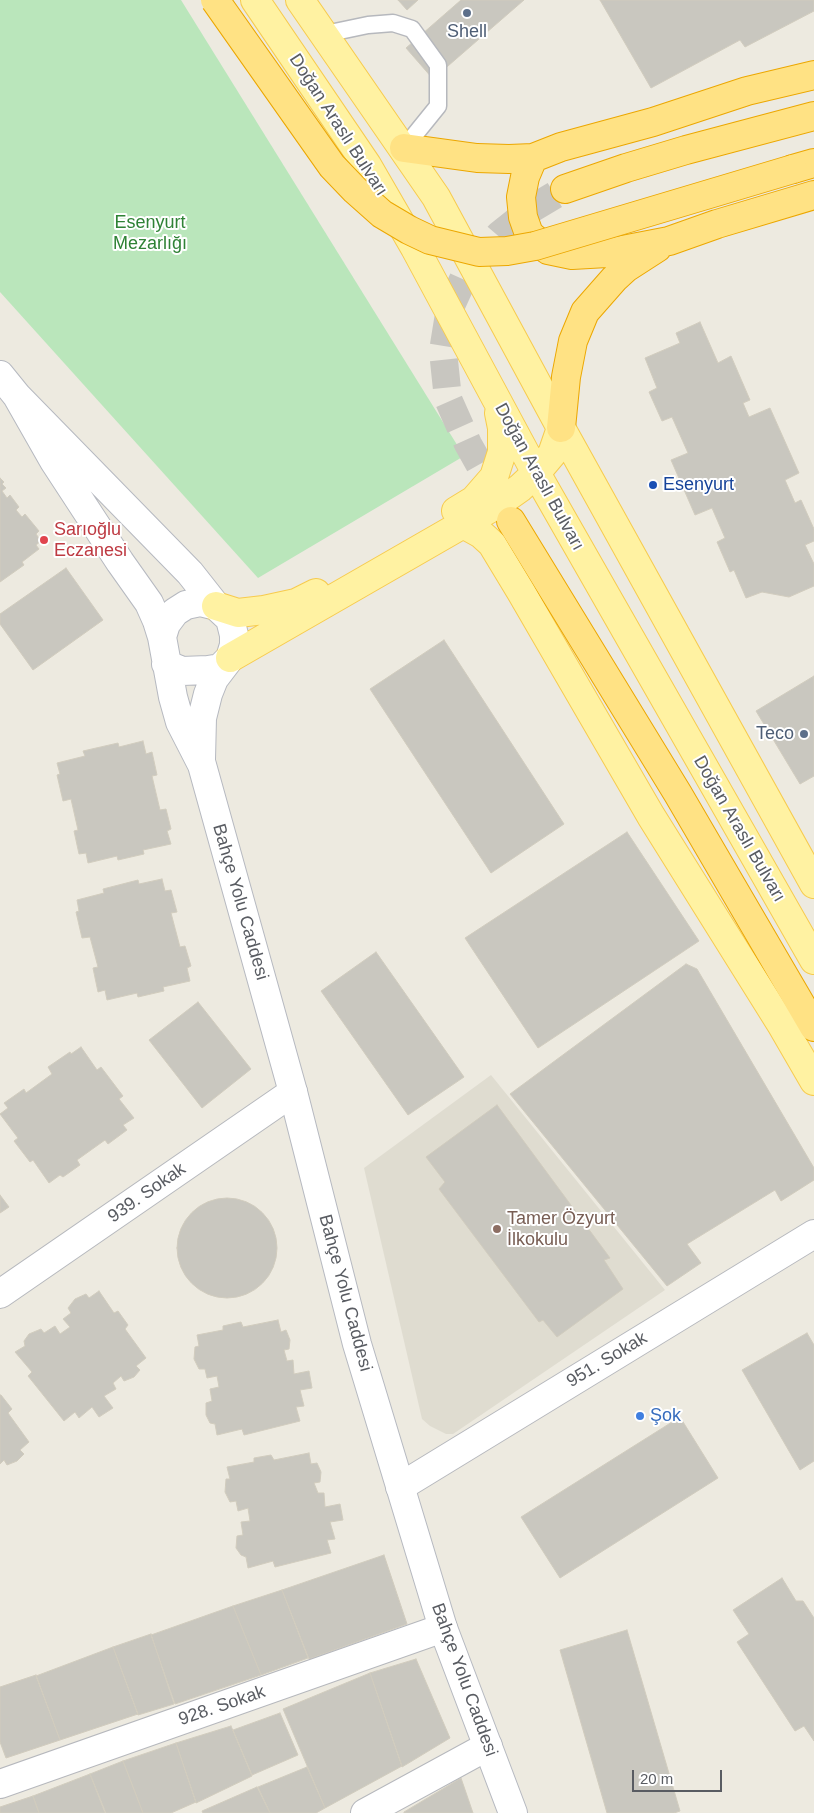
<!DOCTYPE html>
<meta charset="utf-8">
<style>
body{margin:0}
#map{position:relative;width:814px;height:1813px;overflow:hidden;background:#edeae0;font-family:Arial,sans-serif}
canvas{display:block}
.scale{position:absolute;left:632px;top:1770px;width:90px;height:22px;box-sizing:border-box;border:2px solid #595c62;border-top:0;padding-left:6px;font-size:15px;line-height:18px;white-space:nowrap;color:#595c62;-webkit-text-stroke:4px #fff;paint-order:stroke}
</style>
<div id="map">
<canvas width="814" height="1813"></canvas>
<div class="scale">20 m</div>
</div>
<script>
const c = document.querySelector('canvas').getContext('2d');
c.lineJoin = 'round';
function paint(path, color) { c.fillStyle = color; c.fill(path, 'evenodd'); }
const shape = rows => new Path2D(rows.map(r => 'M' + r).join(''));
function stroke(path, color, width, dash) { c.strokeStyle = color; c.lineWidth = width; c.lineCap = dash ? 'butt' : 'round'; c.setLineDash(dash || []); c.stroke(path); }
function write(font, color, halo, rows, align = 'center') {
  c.font = font + ' Arial,sans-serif'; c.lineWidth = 4; c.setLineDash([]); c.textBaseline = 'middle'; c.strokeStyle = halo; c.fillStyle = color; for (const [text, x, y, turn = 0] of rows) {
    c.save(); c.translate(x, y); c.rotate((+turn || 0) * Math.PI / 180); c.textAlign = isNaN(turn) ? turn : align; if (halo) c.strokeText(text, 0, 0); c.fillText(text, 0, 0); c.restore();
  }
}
const education = shape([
 [491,1075,665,1290,453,1434,446,1434,430,1426,422,1419,364,1168]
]);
const green = shape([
 [0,0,181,0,464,456,258,578,0,292]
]);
const building = shape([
 [398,0,418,0,407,10,398,0],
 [461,0,524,0,433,79,406,48,461,0],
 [600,0,814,0,814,11,745,47,740,40,651,88,600,0],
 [700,322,718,363,731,356,750,400,743,403,749,417,770,408,799,473,785,480,795,503,801,500,814,529,814,541,805,545,814,564,814,586,789,597,762,592,746,598,734,570,730,572,717,542,725,538,712,508,695,515,671,460,688,453,672,417,662,421,649,392,657,388,645,358,680,343,676,333,700,322],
 [0,478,4,482,2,484,6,488,2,491,7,498,10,495,19,507,16,510,22,517,25,514,39,531,36,534,41,541,36,545,39,549,22,562,24,565,0,582,0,478],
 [66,568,103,620,33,670,0,624,0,614,66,568],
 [444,640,564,824,491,873,370,689,444,640],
 [814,676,814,776,800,784,756,711,814,676],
 [143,741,146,754,152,752,157,775,152,776,160,810,166,809,171,829,167,831,171,844,143,850,144,854,118,860,117,856,88,863,86,853,79,854,74,831,78,830,71,799,63,801,57,775,60,774,57,763,85,756,83,751,118,743,119,747,143,741],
 [627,832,699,941,538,1048,465,938,627,832],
 [162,879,165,891,171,890,177,912,171,913,180,947,185,946,191,966,187,968,190,981,163,987,164,991,138,997,137,993,107,1000,105,990,98,992,93,968,98,967,90,937,82,938,76,912,79,911,77,900,104,893,103,889,138,880,139,884,162,879],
 [376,952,464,1077,408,1115,321,991,376,952],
 [686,964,697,969,814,1168,814,1180,781,1201,775,1190,687,1244,701,1263,667,1286,510,1094,686,964],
 [198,1002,251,1069,202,1108,149,1040,198,1002],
 [81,1047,97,1070,101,1067,123,1096,119,1099,134,1118,123,1125,127,1130,108,1144,105,1140,77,1160,80,1165,63,1177,60,1175,49,1183,33,1160,30,1162,14,1141,18,1138,0,1114,8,1108,4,1103,24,1089,26,1093,52,1074,48,1067,70,1052,71,1054,81,1047],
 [497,1105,610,1258,604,1260,623,1289,557,1337,543,1320,539,1322,439,1189,445,1182,426,1157,497,1105],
 [0,1195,9,1207,0,1213,0,1195],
 '177 1248a50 50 0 1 1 100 0a50 50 0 1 1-100 0Z',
 [99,1291,114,1313,118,1311,128,1325,125,1329,146,1358,136,1366,140,1370,134,1377,124,1381,121,1376,113,1383,116,1389,104,1396,113,1408,99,1417,92,1407,79,1418,75,1412,64,1421,28,1376,32,1372,15,1352,25,1346,24,1341,29,1334,41,1329,44,1333,55,1326,60,1334,70,1327,63,1319,71,1313,68,1308,75,1299,86,1294,89,1298,99,1291],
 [278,1320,281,1332,286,1330,290,1340,289,1349,284,1350,287,1361,293,1360,294,1374,309,1371,312,1388,300,1390,304,1406,296,1407,300,1421,244,1435,242,1429,217,1435,215,1424,210,1423,206,1415,206,1403,212,1401,210,1389,219,1387,217,1376,207,1378,205,1369,199,1369,194,1359,195,1347,199,1346,197,1335,223,1330,223,1326,241,1322,243,1327,278,1320],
 [807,1333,814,1345,814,1461,800,1470,742,1370,807,1333],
 [0,1395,1,1395,12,1409,8,1413,29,1442,20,1450,24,1454,17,1461,7,1465,4,1460,0,1464,0,1395],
 [680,1417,718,1478,560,1578,521,1517,680,1417],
 [309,1453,311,1464,317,1463,321,1472,320,1482,314,1483,318,1493,324,1493,325,1507,340,1504,343,1520,330,1522,335,1539,327,1540,331,1553,275,1567,273,1561,248,1568,246,1557,241,1555,236,1548,237,1536,243,1535,241,1522,250,1521,248,1508,238,1511,236,1501,230,1502,225,1492,226,1479,230,1479,227,1467,254,1462,254,1458,271,1455,274,1460,309,1453],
 [384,1555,407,1624,309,1659,282,1590,384,1555],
 [782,1578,796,1601,803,1601,814,1618,814,1741,804,1726,795,1731,737,1642,749,1634,733,1610,782,1578],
 [282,1590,308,1658,261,1675,233,1606,282,1590],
 [233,1606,261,1675,175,1704,151,1635,233,1606],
 [627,1630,680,1811,674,1813,607,1813,560,1650,627,1630],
 [151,1634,174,1704,138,1715,113,1647,151,1634],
 [113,1647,138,1714,60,1740,36,1676,113,1647],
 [416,1659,450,1738,402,1767,370,1673,416,1659],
 [370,1673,402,1766,325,1808,283,1709,370,1673],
 [36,1675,60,1740,6,1758,0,1742,0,1687,36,1675],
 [280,1713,298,1755,252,1775,233,1730,280,1713],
 [231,1726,252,1776,196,1803,176,1743,231,1726],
 [176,1743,196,1802,171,1813,143,1813,123,1761,176,1743],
 [123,1761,143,1813,106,1813,90,1774,123,1761],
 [307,1767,325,1808,316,1813,270,1813,258,1787,307,1767],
 [90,1774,105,1813,39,1813,33,1796,90,1774],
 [461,1778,473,1813,404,1813,404,1812,461,1778],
 [257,1787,270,1813,203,1813,202,1811,257,1787],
 [33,1796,39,1813,0,1813,0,1807,33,1796]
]);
const highwayTunnel = shape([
 [500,501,468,444,448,399,443,351,450,308,465,275,499,235,533,208,565,189]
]);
const lane = shape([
 [325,34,368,25,393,23,412,29,438,65,438,106,404,148]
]);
const street = shape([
 [0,1294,293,1092],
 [400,1487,814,1234],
 [0,1784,443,1628],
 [365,1813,488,1746]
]);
const secondary = shape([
 [0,375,17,396,190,573,216,606,230,619,234,635,234,645,230,658,214,679,208,694,202,718,201,759],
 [17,396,54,461,120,562,149,603,157,621,162,637,173,697,180,722,202,765,293,1092,357,1344,443,1628,513,1813],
 [162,637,166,624,175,612,186,605,200,602,216,606],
 [166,664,182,671,208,670,220,668,229,659]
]);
const primary = shape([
 [255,0,367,165,415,248,536,473,814,960],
 [300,0,436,197,561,428,814,884],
 [456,511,474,500,494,477,502,452,502,428,499,413],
 [463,524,481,534,492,544,521,592,651,816,781,1024,814,1081],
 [216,606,238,613,264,610,296,603,316,593],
 [230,658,496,505,520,488,536,473,552,454,561,428]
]);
const highway = shape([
 [404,148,477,158,509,159,533,158,561,147,653,122,747,91,814,75],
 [533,158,525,177,521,197,523,217,529,234,548,250,572,255,607,253,669,241,717,224,814,195],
 [793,169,814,163],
 [565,189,626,168,686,150,814,116],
 [561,428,566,377,573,341,585,312,614,279,626,268,657,248],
 [511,521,678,794,814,1027]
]);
const highwayBridge = shape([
 [215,0,332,166,355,190,382,214,409,230,430,240,479,252,507,251,535,246,793,169]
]);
const markers = [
 [467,13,5,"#5c6f8a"],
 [653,485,5,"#1a4fb4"],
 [44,540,5,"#e0444e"],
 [804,734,5,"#5c6f8a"],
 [497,1229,5,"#8d6e63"],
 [640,1416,5,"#3f7fe0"]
];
const serviceNames = [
 ["Shell",467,32],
 ["Teco",794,734,"right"]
];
const streetNames = [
 ["Doğan Araslı Bulvarı",338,125,57],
 ["Doğan Araslı Bulvarı",539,477,61],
 ["Doğan Araslı Bulvarı",739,829,60],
 ["Bahçe Yolu Caddesi",240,902,74],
 ["939. Sokak",147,1193,-35],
 ["Bahçe Yolu Caddesi",345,1293,75],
 ["951. Sokak",607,1360,-31],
 ["Bahçe Yolu Caddesi",464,1680,70],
 ["928. Sokak",222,1706,-19]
];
const parkNames = [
 ["Esenyurt",150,223],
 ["Mezarlığı",150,244]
];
const transitNames = [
 ["Esenyurt",663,485]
];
const healthNames = [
 ["Sarıoğlu",54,530],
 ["Eczanesi",54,551]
];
const educationNames = [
 ["Tamer Özyurt",507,1219],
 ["İlkokulu",507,1240]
];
const shopNames = [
 ["Şok",650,1416]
];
paint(education, '#dfdcd0');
paint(green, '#bae6bb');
paint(building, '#c9c7bf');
stroke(building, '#d1ccbe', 1);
stroke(highwayTunnel, '#c8c6c0', 28, [28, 14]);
stroke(lane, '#b6b8bd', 19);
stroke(street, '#b6b8bd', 30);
stroke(secondary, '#b6b9c0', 30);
stroke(primary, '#f7cb4e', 30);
stroke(highway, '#eca700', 30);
stroke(lane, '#fff', 16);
stroke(street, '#fff', 28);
stroke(secondary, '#fff', 28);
stroke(primary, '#fff2a2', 28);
stroke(highway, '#ffe284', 28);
stroke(highwayBridge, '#eca700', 30, []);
stroke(highwayBridge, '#ffe284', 28);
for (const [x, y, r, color] of markers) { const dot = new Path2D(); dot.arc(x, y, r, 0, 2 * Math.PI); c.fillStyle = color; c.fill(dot); stroke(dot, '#fff', 2); }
write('18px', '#4e5e75', '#fff', serviceNames);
write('18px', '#595c62', '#fff', streetNames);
write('18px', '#2f8235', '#fff', parkNames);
write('18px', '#164399', '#fff', transitNames, 'left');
write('18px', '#be3a42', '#fff', healthNames, 'left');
write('18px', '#785e54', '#fff', educationNames, 'left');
write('18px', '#366cbe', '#fff', shopNames, 'left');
</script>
